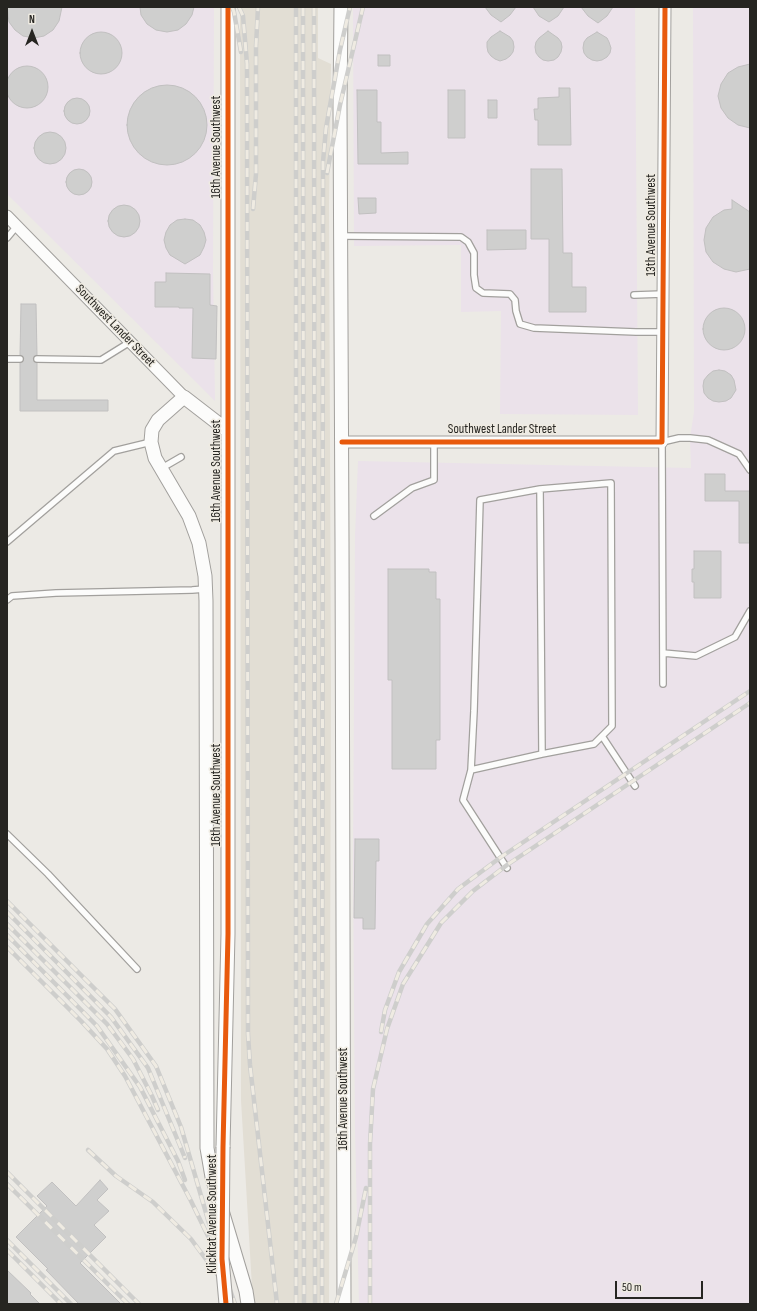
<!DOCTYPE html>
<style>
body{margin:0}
#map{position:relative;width:757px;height:1311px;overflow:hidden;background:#eceae5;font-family:"Sofia Sans Condensed",sans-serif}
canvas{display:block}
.frame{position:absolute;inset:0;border:8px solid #262521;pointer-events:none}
.north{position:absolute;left:12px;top:12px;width:40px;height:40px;-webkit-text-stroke:3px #efebe2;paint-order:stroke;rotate:0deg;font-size:11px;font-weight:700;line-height:16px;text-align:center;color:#262521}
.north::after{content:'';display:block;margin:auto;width:14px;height:18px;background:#262521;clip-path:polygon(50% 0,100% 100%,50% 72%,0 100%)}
.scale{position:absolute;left:615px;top:1281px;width:88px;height:18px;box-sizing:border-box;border:2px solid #262521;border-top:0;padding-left:5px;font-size:12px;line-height:14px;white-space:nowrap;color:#262521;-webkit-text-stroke:3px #efebe2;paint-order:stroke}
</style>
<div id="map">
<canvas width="757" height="1311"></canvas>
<div class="frame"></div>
<div class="north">N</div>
<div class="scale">50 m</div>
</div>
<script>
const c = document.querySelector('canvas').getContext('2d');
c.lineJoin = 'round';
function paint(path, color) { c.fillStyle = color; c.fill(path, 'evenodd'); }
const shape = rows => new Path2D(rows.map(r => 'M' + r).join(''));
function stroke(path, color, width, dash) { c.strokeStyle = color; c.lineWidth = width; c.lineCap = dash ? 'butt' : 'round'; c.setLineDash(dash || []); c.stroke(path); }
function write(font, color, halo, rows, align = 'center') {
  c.font = font + ' "Sofia Sans Condensed",sans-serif'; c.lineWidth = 3; c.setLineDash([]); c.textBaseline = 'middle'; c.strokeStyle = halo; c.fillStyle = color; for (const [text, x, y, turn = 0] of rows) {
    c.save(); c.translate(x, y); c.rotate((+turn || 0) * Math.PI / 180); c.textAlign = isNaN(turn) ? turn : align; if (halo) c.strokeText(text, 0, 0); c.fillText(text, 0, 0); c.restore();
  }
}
const built = shape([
 [240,7,318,7,318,58,331,64,329,205,331,686,329,1304,253,1304,241,1100]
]);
const industrial = shape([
 [7,7,214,7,213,271,215,401,7,194],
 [353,7,635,7,638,415,500,414,501,311,461,312,461,245,354,246],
 [693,7,750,7,750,1304,359,1304,355,1130,353,866,355,536,358,461,691,468,690,438,694,412]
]);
const building = shape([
 [7,7,62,7,59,21,53,30,44,36,34,38,23,36,15,30,9,22,7,7],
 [140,7,194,7,192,15,186,24,178,30,167,32,156,30,147,24,141,15,140,7],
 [485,7,516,7,510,15,501,22,491,15,485,7],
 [533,7,564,7,558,16,549,22,539,16,533,7],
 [581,7,613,7,607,16,598,23,588,16,581,7],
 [500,31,510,37,513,41,514,47,513,52,510,56,506,59,500,61,495,59,491,56,488,52,487,47,487,42,491,37,500,31],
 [548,31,558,38,561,42,562,47,561,52,558,57,554,60,548,61,543,60,539,57,536,53,535,47,536,42,539,38,548,31],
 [597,32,607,38,609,42,611,48,610,53,607,57,602,60,597,61,592,60,587,57,584,53,583,48,584,42,587,38,597,32],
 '80 53a21 21 0 1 1 42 0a21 21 0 1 1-42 0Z',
 [378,55,390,55,390,66,378,66,378,55],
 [750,64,750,128,738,125,728,118,721,108,718,96,721,84,728,73,738,67,750,64],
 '6 87a21 21 0 1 1 42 0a21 21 0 1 1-42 0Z',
 '127 125a40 40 0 1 1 80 0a40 40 0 1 1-80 0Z',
 [559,88,570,88,571,145,538,145,538,120,535,120,534,109,538,109,538,98,559,97,559,88],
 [357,90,377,90,377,122,381,122,381,153,408,152,408,164,358,164,357,90],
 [448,90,465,90,465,138,448,138,448,90],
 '64 111a13 13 0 1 1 26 0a13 13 0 1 1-26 0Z',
 [488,100,497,100,497,118,488,118,488,100],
 '34 148a16 16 0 1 1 32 0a16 16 0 1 1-32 0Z',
 [531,169,562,169,563,253,572,253,572,287,586,287,586,312,549,312,549,239,531,239,531,169],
 '66 182a13 13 0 1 1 26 0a13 13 0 1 1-26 0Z',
 [358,198,376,198,376,213,359,214,358,198],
 [732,200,750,212,750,269,736,272,724,269,713,262,706,252,704,240,706,228,713,217,724,210,732,209,732,200],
 '108 221a16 16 0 1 1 32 0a16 16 0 1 1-32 0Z',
 [185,219,193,220,200,225,204,232,206,240,204,247,200,255,185,264,170,255,166,248,164,240,166,232,170,225,177,220,185,219],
 [487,230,526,230,526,249,487,250,487,230],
 [166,273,210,274,210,305,217,306,216,359,192,358,193,308,179,308,179,307,155,307,155,282,166,282,166,273],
 [21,304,36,304,37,355,34,357,33,359,37,363,37,400,108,400,108,411,20,411,20,363,24,359,23,357,20,355,21,304],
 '703 329a21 21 0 1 1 42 0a21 21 0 1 1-42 0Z',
 [719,370,725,371,731,375,734,380,736,390,731,398,726,401,719,402,713,401,708,398,704,393,703,386,704,380,708,375,713,371,719,370],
 [705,474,725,474,725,491,750,491,750,543,739,543,739,501,705,501,705,474],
 [694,551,721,551,721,598,694,598,694,582,692,582,692,569,694,569,694,551],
 [388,569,429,569,429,572,436,572,436,599,440,599,440,740,436,740,436,769,392,769,392,680,388,680,388,569],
 [355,839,379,839,379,861,376,861,375,929,363,929,363,918,354,918,355,839],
 [100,1180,108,1189,97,1200,109,1211,94,1225,106,1237,80,1263,121,1304,79,1304,46,1270,48,1269,16,1237,47,1206,37,1196,52,1182,76,1206,100,1180],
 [7,1270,31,1293,30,1294,40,1304,7,1304,7,1270]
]);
const service = shape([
 [341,236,461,237,468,242,474,253,474,275,476,288,483,293,510,294,515,300,516,311,520,324,534,328,636,332,663,332],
 [7,238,17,226],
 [634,295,663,294],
 [7,359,20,359],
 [37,359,101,360,130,342],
 [162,468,181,457],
 [540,489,611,483,612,726,594,744,542,754],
 [374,516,412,488,434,480,434,441],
 [7,542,114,451,151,442],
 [7,600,12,596,56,593,192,590,205,589],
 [663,653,696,656,735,637,750,611],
 [663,684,662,442,679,438,690,438,708,440,739,454,750,470],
 [602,736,635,786],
 [471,770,542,754,540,489,480,500,474,711,471,770,463,800,507,868],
 [7,834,48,874,137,969]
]);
const minor = shape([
 [7,216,184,397],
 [342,442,662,442,665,7]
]);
const tertiary = shape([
 [341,7,340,105,342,542,344,1304],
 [228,431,184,397,158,420,152,430,151,442,155,458,189,516,199,543,205,576,206,601,207,1148,212,1177,246,1291,248,1304],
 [223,1147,228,934,228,7]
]);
const rail = shape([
 [232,7,234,12,241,52],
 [239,7,243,16,247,64,248,1034,250,1065,277,1304],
 [303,7,304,1304],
 [314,7,315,1304],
 [327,173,340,105,363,7],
 [253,209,256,174,256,46,258,7],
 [7,901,115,1009,156,1066,181,1127,220,1261,235,1304],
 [7,912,111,1017,148,1068,185,1158],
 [7,924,107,1024,133,1059,152,1096,158,1110],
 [7,935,97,1026,140,1087,178,1161,185,1180],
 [7,947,81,1021,107,1049,125,1076,191,1201,208,1236],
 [381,1032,385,1010,399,972,427,924,458,889,501,857,750,691],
 [88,1150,116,1176,153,1202,191,1239,225,1285],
 [7,1172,139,1304],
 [7,1184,128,1304],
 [7,1240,71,1304],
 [7,1250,61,1304],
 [296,1304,296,7],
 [322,1304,323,162,326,128,340,50,350,7],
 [336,1304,356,1237,366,1188],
 [370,1304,370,1144,373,1089,387,1029,403,984,441,923,473,891,507,865,750,703]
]);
const tertiaryBridge = shape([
 [223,1147,222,1259,226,1304]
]);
const cycleway = shape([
 [342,442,662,442,665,7],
 [226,1304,222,1259,223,1147,228,934,228,7]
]);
const streetNames = [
 ["16th Avenue Southwest",217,147,-90],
 ["13th Avenue Southwest",652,225,-90],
 ["Southwest Lander Street",115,326,46],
 ["Southwest Lander Street",502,430],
 ["16th Avenue Southwest",217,471,-90],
 ["16th Avenue Southwest",217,795,-90],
 ["16th Avenue Southwest",344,1099,-90],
 ["Klickitat Avenue Southwest",213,1214,-90]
];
paint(built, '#e2ded4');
paint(industrial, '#ebe2ea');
paint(building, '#cfcfce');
stroke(building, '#c1c0c0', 1);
stroke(service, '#a2a09d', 8);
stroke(minor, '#a2a09d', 13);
stroke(tertiary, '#a2a09d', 15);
stroke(service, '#fcfcfb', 5.5);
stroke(minor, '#fcfcfb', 11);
stroke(tertiary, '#fcfcfb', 13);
stroke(rail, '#cececc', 4.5);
stroke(rail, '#efebe2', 3, [9]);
stroke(tertiaryBridge, '#a2a09d', 15, []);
stroke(tertiaryBridge, '#fcfcfb', 13);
stroke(cycleway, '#e8590c', 5);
write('13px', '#262521', '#efebe2', streetNames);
</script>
